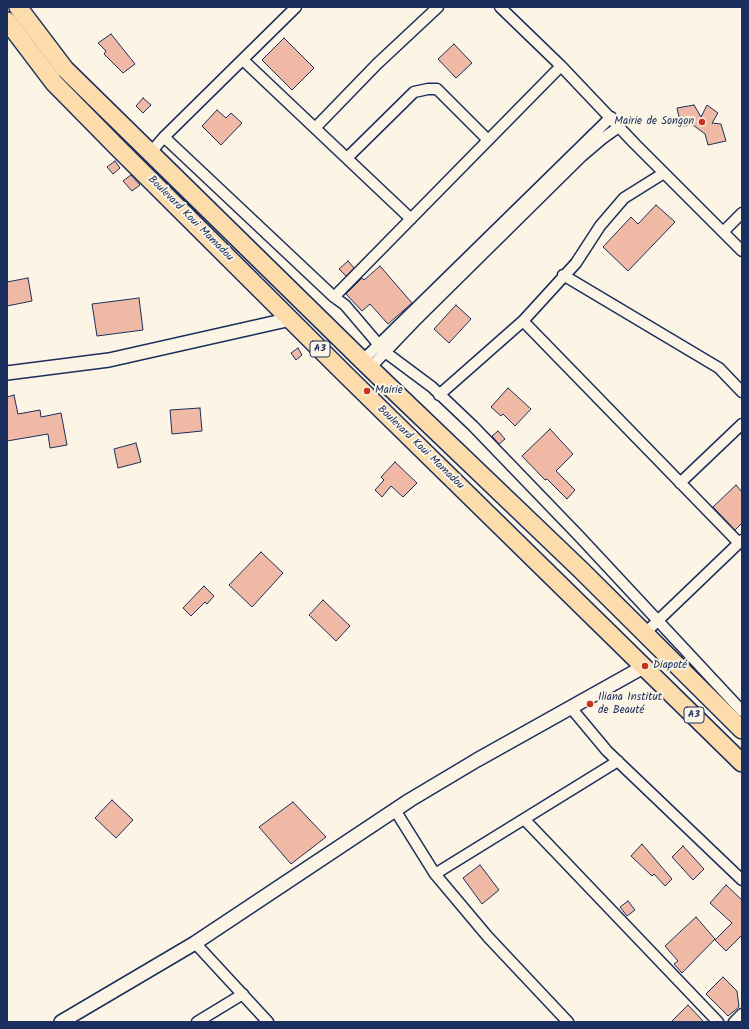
<!DOCTYPE html>
<meta charset="utf-8">
<style>
body{margin:0}
#map{position:relative;width:749px;height:1029px;overflow:hidden;background:#fcf5e5;font-family:Kalam,sans-serif}
canvas{display:block}
.frame{position:absolute;inset:0;border:8px solid #1b2f5e;pointer-events:none}
</style>
<div id="map">
<canvas width="749" height="1029"></canvas>
<div class="frame"></div>
</div>
<script>
const c = document.querySelector('canvas').getContext('2d');
c.lineJoin = 'round';
function paint(path, color) { c.fillStyle = color; c.fill(path, 'evenodd'); }
const shape = rows => new Path2D(rows.map(r => 'M' + r).join(''));
function stroke(path, color, width, dash) { c.strokeStyle = color; c.lineWidth = width; c.lineCap = dash ? 'butt' : 'round'; c.setLineDash(dash || []); c.stroke(path); }
function write(font, color, halo, rows, align = 'center') {
  c.font = font + ' Kalam,sans-serif'; c.lineWidth = 4; c.setLineDash([]); c.textBaseline = 'middle'; c.strokeStyle = halo; c.fillStyle = color; for (const [text, x, y, turn = 0] of rows) {
    c.save(); c.translate(x, y); c.rotate((+turn || 0) * Math.PI / 180); c.textAlign = isNaN(turn) ? turn : align; if (halo) c.strokeText(text, 0, 0); c.fillText(text, 0, 0); c.restore();
  }
}
const building = shape([
 [111,34,135,64,123,73,104,54,106,51,98,43,111,34],
 [284,38,314,68,292,90,262,60,284,38],
 [454,44,472,63,456,78,438,59,454,44],
 [143,98,151,105,143,113,136,106,143,98],
 [694,105,701,117,707,105,718,113,712,123,721,124,726,141,708,145,705,134,693,125,681,126,677,108,694,105],
 [217,110,226,118,231,113,242,123,221,145,202,126,217,110],
 [115,161,120,168,113,174,107,167,115,161],
 [131,175,140,185,132,191,123,181,131,175],
 [656,205,675,222,628,271,603,247,631,217,638,224,656,205],
 [348,261,354,268,346,276,339,269,348,261],
 [380,266,412,303,388,324,370,304,362,311,346,294,362,278,364,280,380,266],
 [28,278,32,301,7,306,7,282,28,278],
 [139,298,143,330,97,336,92,304,139,298],
 [456,305,471,319,449,343,434,329,456,305],
 [298,348,302,355,296,360,291,353,298,348],
 [508,388,531,409,515,426,503,414,501,416,491,407,508,388],
 [14,395,18,414,40,410,41,417,61,413,67,445,50,448,48,434,7,441,7,397,14,395],
 [200,408,202,431,172,434,170,410,200,408],
 [550,429,573,454,556,471,575,490,567,499,547,479,545,480,522,456,550,429],
 [498,431,505,439,499,444,492,436,498,431],
 [136,443,141,462,118,468,114,449,136,443],
 [395,462,417,483,403,497,391,486,382,497,375,490,384,480,381,477,395,462],
 [736,485,742,492,742,523,735,530,713,507,736,485],
 [261,552,283,573,252,607,229,585,261,552],
 [204,586,214,596,207,604,205,602,191,616,183,608,204,586],
 [323,600,350,626,336,641,309,615,323,600],
 [112,800,133,820,116,838,95,818,112,800],
 [293,802,326,837,291,864,259,827,293,802],
 [642,844,672,879,665,886,654,874,652,876,631,856,642,844],
 [683,846,704,869,693,880,672,857,683,846],
 [480,865,499,890,482,904,463,878,480,865],
 [726,885,742,900,742,935,726,951,715,940,732,923,710,903,726,885],
 [628,901,635,910,627,916,620,907,628,901],
 [696,917,715,939,682,973,674,964,678,961,665,946,696,917],
 [723,977,737,991,739,1007,728,1016,706,994,723,977],
 [688,1005,704,1022,671,1022,688,1005]
]);
const minor = shape([
 [500,7,561,66,635,144,742,251],
 [243,60,411,219],
 [315,128,377,64,438,7],
 [164,137,334,297,345,305,385,352,432,387,473,426,579,536,742,711],
 [151,152,164,137,296,7],
 [347,158,414,92,428,89,437,89,488,140],
 [723,232,742,213],
 [563,275,719,368,742,392],
 [334,297,561,66],
 [523,321,739,543],
 [363,360,611,117],
 [370,368,415,321,582,156,602,139,620,126],
 [439,395,523,321,576,263,600,226,624,198,664,173],
 [680,483,742,424],
 [645,633,742,540],
 [572,709,607,751,742,880],
 [395,810,435,874,488,937,568,1022],
 [525,820,718,1022],
 [435,874,618,761],
 [195,943,268,1022],
 [197,1022,243,994],
 [734,1022,742,1014]
]);
const tertiary = shape([
 [7,373,109,360,291,319],
 [61,1022,195,943,410,800,477,760,645,666]
]);
const primary = shape([
 [18,7,65,69,370,368,581,570,742,730],
 [7,21,54,83,115,145,347,376,742,763]
]);
const markers = [
 [702,122,4,"#c8321e"],
 [367,391,4,"#c8321e"],
 [645,666,4,"#c8321e"],
 [590,704,4,"#c8321e"]
];
const shields = [
 [320,349,20],
 [694,715,20]
];
const shieldNames = [
 ["A3",320,349],
 ["A3",694,715]
];
const poiNames = [
 ["Mairie de Songon",694,122,"right"],
 ["Mairie",375,391],
 ["Diapoté",653,666],
 ["Iliana Institut",598,698],
 ["de Beauté",598,711]
];
const streetNames = [
 ["Boulevard Koui Mamadou",190,219,45],
 ["Boulevard Koui Mamadou",420,448,44]
];
paint(building, '#f0b9a5');
stroke(building, '#1b2f5e', 1);
stroke(minor, '#1b2f5e', 13);
stroke(tertiary, '#1b2f5e', 16);
stroke(primary, '#1b2f5e', 20);
stroke(minor, '#fcf5e5', 10);
stroke(tertiary, '#fcf5e5', 13);
stroke(primary, '#fddcac', 17);
for (const [x, y, r, color] of markers) { const dot = new Path2D(); dot.arc(x, y, r, 0, 2 * Math.PI); c.fillStyle = color; c.fill(dot); stroke(dot, '#fcf5e5', 1.5); }
for (const [x, y, w] of shields) { const box = new Path2D(); box.roundRect(x - w / 2, y - 8, w, 16, 3); c.fillStyle = '#fcf5e5'; c.fill(box); stroke(box, '#1b2f5e', 1); }
write('bold 10px', '#1b2f5e', null, shieldNames);
write('11px', '#1b2f5e', '#fcf5e5', poiNames, 'left');
write('11px', '#1b2f5e', '#fcf5e5', streetNames);
</script>
